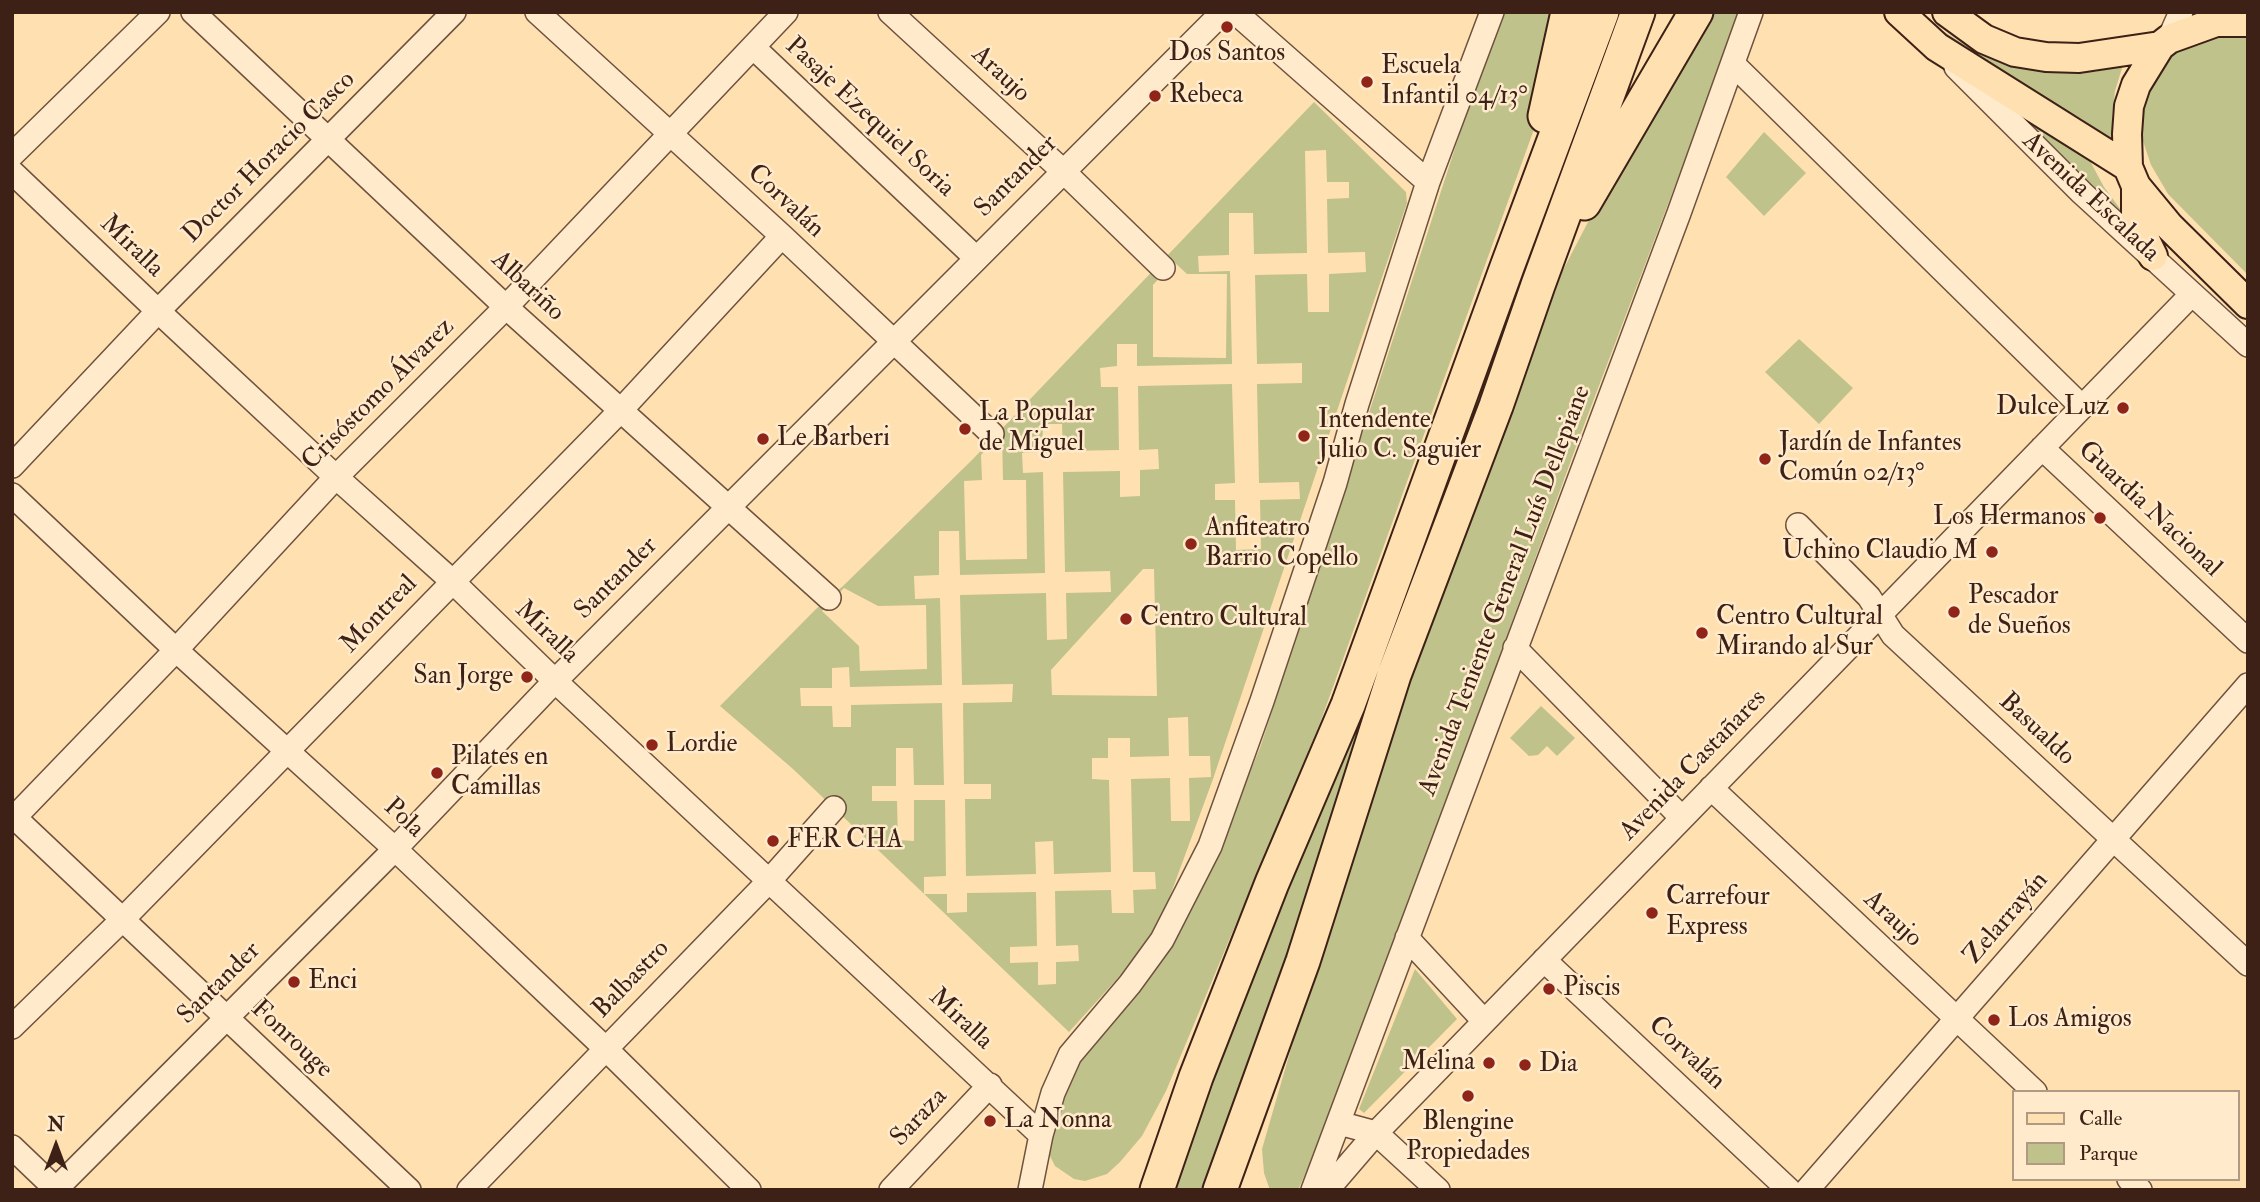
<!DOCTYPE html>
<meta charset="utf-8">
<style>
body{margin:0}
#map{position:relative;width:2260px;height:1202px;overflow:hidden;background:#ffe0b1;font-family:"IM FELL Double Pica",serif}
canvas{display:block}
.frame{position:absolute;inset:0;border:14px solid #3d2117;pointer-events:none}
.legend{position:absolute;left:2012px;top:1090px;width:228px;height:91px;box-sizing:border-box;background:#ffebcc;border:2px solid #b19a84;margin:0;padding:9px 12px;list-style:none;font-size:21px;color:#3d2117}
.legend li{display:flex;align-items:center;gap:14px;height:35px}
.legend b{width:35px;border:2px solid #b19a84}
.north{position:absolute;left:21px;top:1111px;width:70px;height:70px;-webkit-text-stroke:5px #ffebcc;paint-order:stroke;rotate:0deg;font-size:19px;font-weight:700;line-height:28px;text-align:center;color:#3d2117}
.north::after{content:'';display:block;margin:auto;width:24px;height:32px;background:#3d2117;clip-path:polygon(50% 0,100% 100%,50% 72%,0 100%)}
</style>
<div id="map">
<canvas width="2260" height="1202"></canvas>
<div class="frame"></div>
<ul class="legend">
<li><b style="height:9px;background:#ffe0b1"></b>Calle</li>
<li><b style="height:19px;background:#c0c28c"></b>Parque</li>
</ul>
<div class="north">N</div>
</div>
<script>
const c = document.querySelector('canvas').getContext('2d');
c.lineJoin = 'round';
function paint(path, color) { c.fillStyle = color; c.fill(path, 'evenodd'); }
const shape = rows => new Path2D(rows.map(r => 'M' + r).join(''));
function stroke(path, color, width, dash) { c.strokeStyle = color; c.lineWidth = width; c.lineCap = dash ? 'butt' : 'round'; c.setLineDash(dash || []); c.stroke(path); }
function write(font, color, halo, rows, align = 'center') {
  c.font = font + ' "IM FELL Double Pica",serif'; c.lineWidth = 5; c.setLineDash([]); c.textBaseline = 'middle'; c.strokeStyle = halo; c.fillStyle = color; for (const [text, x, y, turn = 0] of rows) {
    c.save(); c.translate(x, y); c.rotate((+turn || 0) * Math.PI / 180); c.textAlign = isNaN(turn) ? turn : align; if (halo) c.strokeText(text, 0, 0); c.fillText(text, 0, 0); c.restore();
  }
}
const green = shape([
 [1503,12,1561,12,1533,132,1320,723,1166,1091,1142,1136,1120,1162,1107,1174,1085,1181,1074,1179,1055,1166,1050,1156,1049,1139,1070,1075,1232,814,1260,748,1471,99],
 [1618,12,1623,12,1357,735,1292,943,1206,1190,1167,1190],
 [1705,12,1741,12,1581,433,1332,1115,1298,1190,1270,1190,1264,1173,1262,1149,1382,734,1512,413,1562,272,1638,126],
 [1916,12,1920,12,1935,26,1967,46,1995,59,2026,67,2094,72,2123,65,2115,91,2112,118,2112,137,2104,138,2082,119,1965,53],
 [2235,33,2248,35,2248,275,2168,194,2151,165,2143,141,2142,118,2147,93,2170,55,2199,39],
 [2004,101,2075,144,2090,161,2104,187,2135,229],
 [1314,102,1406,192,1407,203,1213,779,1155,937,1069,1032,793,769,720,706,816,609,843,586,972,460],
 [1326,150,1327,182,1349,182,1349,198,1327,199,1328,253,1365,252,1366,272,1329,274,1329,312,1308,312,1307,274,1255,275,1257,364,1302,363,1302,383,1257,384,1259,483,1299,482,1300,499,1260,500,1261,549,1236,550,1235,500,1215,500,1215,484,1235,483,1232,384,1138,386,1139,450,1158,449,1159,469,1140,470,1140,496,1120,497,1120,471,1063,472,1065,572,1110,571,1111,592,1066,593,1067,639,1047,640,1046,593,960,595,962,685,1013,684,1012,702,963,703,964,784,991,784,991,799,965,799,966,876,1036,874,1035,842,1053,841,1054,874,1111,872,1109,780,1092,779,1092,758,1108,758,1108,738,1130,738,1130,757,1169,756,1168,718,1188,717,1189,756,1210,756,1211,777,1189,778,1190,821,1171,821,1170,778,1131,779,1133,872,1155,872,1156,889,1133,890,1134,913,1112,913,1111,890,1055,891,1056,946,1078,945,1079,961,1056,962,1056,984,1038,985,1038,962,1010,963,1010,947,1037,946,1036,892,967,893,967,912,947,913,947,894,924,894,924,877,946,876,945,800,914,800,914,841,898,840,897,801,872,801,872,786,896,786,896,748,913,748,914,785,944,785,942,703,851,705,851,727,833,727,832,706,801,706,800,688,832,688,832,668,849,667,850,687,942,685,940,598,915,599,914,576,939,575,939,531,959,531,960,575,1045,573,1043,472,1023,473,1022,453,1042,452,1043,424,1062,424,1063,451,1119,450,1118,387,1101,387,1100,368,1117,366,1117,344,1137,344,1137,366,1232,364,1230,271,1199,272,1198,256,1229,255,1229,213,1253,213,1254,254,1307,253,1305,151],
 [1174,262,1187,274,1227,274,1226,358,1153,357,1153,285],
 [1002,433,1003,480,1026,480,1027,559,966,560,964,481,982,480,981,455],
 [1143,569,1154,569,1157,696,1052,695,1051,670],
 [844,588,878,606,926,605,927,669,860,671,859,646,822,611],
 [1764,132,1806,173,1764,216,1726,177],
 [1799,339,1853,388,1819,424,1765,372],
 [1541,706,1575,738,1557,756,1547,746,1538,755,1529,756,1510,738],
 [1415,969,1457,1019,1364,1113,1359,1109]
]);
const minor = shape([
 [193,12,506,307,829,598],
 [537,12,782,236,992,434],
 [890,12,1063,171,1163,268],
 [1235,12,1428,182],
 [2169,39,2181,12],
 [754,48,976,258],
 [1733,64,2082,407],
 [1956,67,2082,193,2248,345],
 [12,155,158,12],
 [12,172,158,311,336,477,452,581,555,681,1041,1135],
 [2042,448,2248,641],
 [12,466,158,311,454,12],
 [12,495,176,650,395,849,605,1048,749,1190],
 [1798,525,1869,597,1893,635,2248,964],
 [1515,648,1682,818],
 [1711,788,2035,1092],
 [12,815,409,1190],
 [12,820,176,650,336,477,506,307,786,12],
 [1407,938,1484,1021],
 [1544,960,1789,1190],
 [12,1027,123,919,621,410,782,236],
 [1339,1123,1376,1133,1438,1190],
 [12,1147,57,1190],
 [2129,1179,2140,1190],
 [55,1190,395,849,555,681,1223,12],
 [469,1190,769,881,834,808],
 [891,1190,990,1085],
 [1030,1190,1041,1135,1053,1093,1070,1055,1130,984,1162,940,1210,846,1262,701,1335,483,1357,404,1428,182,1492,12],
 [1313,1190,1679,213,1751,12],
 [1327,1190,1376,1133,2192,294],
 [1807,1190,2248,685]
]);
const major = shape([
 [1899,12,1937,47,2128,167],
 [1947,12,1984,39,2015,52,2046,57,2079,58,2160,46],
 [2248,22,2216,22,2169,39,2160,46,2136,85,2129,106,2127,134,2128,167,2136,186,2169,226,2248,304],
 [2136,186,2136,221,2153,256]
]);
const highway = shape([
 [1545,116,1568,12],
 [1584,203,1696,12],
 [1157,1190,1196,1077,1272,883,1348,705,1507,267,1602,12],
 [1220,1190,1303,961,1394,675,1496,406,1538,285,1638,12]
]);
const markers = [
 [1227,27,7,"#8f2418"],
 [1367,82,7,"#8f2418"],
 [1155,96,7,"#8f2418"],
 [2123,408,7,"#8f2418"],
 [965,429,7,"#8f2418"],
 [1304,436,7,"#8f2418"],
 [763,439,7,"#8f2418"],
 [1765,459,7,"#8f2418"],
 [2100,518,7,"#8f2418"],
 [1191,544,7,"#8f2418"],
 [1992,552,7,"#8f2418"],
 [1954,612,7,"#8f2418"],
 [1126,619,7,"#8f2418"],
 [1702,633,7,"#8f2418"],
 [527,677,7,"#8f2418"],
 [652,745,7,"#8f2418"],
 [437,773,7,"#8f2418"],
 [773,841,7,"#8f2418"],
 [1652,913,7,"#8f2418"],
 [294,982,7,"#8f2418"],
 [1549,989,7,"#8f2418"],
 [1994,1020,7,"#8f2418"],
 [1489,1063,7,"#8f2418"],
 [1525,1065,7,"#8f2418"],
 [1468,1096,7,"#8f2418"],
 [990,1121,7,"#8f2418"]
];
const poiNames = [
 ["Dos Santos",1227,54,"center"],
 ["Escuela",1381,67],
 ["Infantil 04/13°",1381,97],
 ["Rebeca",1169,96],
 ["Dulce Luz",2109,408,"right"],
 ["La Popular",979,414],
 ["de Miguel",979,444],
 ["Intendente",1318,421],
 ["Julio C. Saguier",1318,451],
 ["Le Barberi",777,439],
 ["Jardín de Infantes",1779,444],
 ["Común 02/13°",1779,474],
 ["Los Hermanos",2086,518,"right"],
 ["Anfiteatro",1205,529],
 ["Barrio Copello",1205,559],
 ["Uchino Claudio M",1978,552,"right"],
 ["Pescador",1968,597],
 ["de Sueños",1968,627],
 ["Centro Cultural",1716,618],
 ["Mirando al Sur",1716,648],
 ["Centro Cultural",1140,619],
 ["San Jorge",513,677,"right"],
 ["Lordie",666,745],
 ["Pilates en",451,758],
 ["Camillas",451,788],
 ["FER CHA",787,841],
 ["Carrefour",1666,898],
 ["Express",1666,928],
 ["Enci",308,982],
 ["Piscis",1563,989],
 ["Los Amigos",2008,1020],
 ["Melina",1475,1063,"right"],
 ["Dia",1539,1065],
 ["La Nonna",1004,1121],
 ["Blengine",1468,1123,"center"],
 ["Propiedades",1468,1153,"center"]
];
const streetNames = [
 ["Araujo",1000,75,43],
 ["Pasaje Ezequiel Soria",869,118,43],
 ["Doctor Horacio Casco",270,158,-45],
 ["Santander",1017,177,-45],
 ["Avenida Escalada",2090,198,43],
 ["Corvalán",785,202,43],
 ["Miralla",131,247,44],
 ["Albariño",527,287,43],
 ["Crisóstomo Álvarez",379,395,-45],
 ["Guardia Nacional",2149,510,43],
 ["Santander",617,579,-45],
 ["Avenida Teniente General Luís Dellepiane",1506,591,-69],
 ["Montreal",380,615,-46],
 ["Miralla",546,633,44],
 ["Basualdo",2036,730,43],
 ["Avenida Castañares",1694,766,-46],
 ["Pola",403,819,43],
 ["Zelarrayán",2007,919,-49],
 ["Araujo",1892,920,43],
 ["Balbastro",632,980,-46],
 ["Santander",220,984,-45],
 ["Miralla",960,1020,43],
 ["Fonrouge",291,1040,43],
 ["Corvalán",1686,1054,43],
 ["Saraza",920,1118,-47]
];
paint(green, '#c0c28c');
stroke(minor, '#6e513e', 26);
stroke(major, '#3d2117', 32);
stroke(highway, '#3d2117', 37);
stroke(minor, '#ffebcc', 23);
stroke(major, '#ffe0b1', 28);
stroke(highway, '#ffe0b1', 33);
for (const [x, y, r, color] of markers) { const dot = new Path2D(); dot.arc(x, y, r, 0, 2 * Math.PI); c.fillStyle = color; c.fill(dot); stroke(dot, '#ffebcc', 2.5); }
write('26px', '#3d2117', '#ffebcc', poiNames, 'left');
write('26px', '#3d2117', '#ffebcc', streetNames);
</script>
